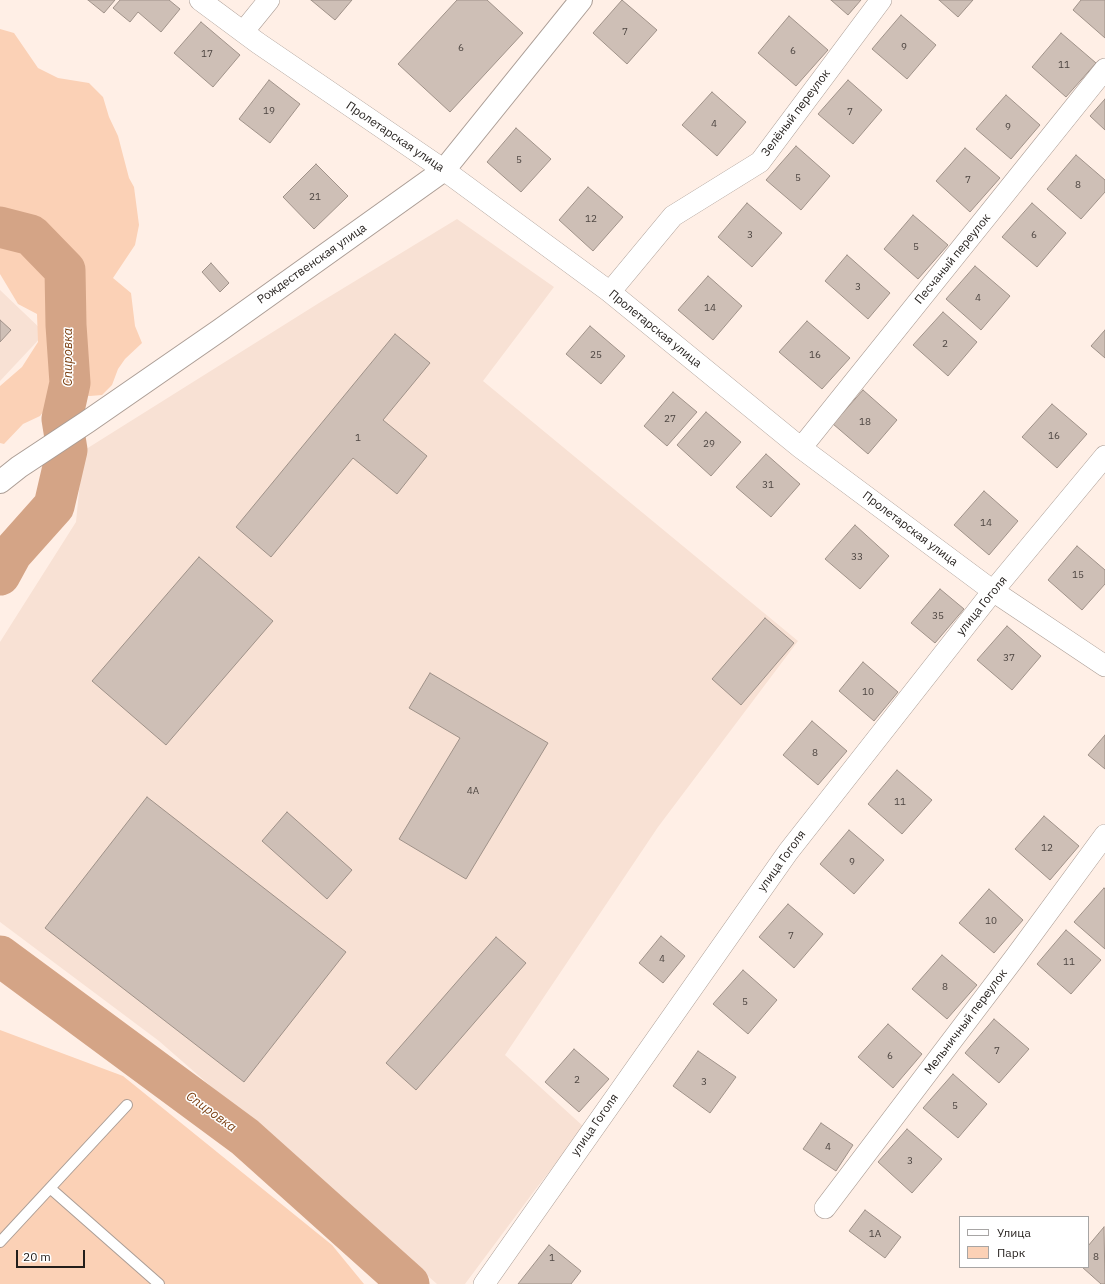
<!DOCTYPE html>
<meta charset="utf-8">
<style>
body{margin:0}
#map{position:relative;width:1105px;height:1284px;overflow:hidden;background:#ffefe6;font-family:"IBM Plex Sans",sans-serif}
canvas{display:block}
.legend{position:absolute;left:959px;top:1216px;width:130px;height:52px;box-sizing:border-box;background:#fff;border:1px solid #a7a5a4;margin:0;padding:5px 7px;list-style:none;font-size:12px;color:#231e1b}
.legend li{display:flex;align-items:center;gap:8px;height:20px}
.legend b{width:20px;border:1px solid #a7a5a4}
.scale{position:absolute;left:16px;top:1250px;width:69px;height:18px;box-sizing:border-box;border:2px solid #231e1b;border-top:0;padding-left:5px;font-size:12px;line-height:14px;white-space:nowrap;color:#231e1b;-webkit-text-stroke:3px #fff;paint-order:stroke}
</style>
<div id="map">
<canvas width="1105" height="1284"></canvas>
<ul class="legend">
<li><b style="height:5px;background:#fff"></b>Улица</li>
<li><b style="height:11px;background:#fbd1b6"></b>Парк</li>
</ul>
<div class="scale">20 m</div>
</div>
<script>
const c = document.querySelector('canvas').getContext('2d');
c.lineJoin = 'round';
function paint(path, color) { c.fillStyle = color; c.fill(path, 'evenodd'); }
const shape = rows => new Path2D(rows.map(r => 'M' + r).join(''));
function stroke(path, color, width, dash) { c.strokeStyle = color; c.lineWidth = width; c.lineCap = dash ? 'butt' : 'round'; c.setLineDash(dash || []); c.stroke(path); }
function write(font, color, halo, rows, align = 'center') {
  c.font = font + ' "IBM Plex Sans",sans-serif'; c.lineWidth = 3; c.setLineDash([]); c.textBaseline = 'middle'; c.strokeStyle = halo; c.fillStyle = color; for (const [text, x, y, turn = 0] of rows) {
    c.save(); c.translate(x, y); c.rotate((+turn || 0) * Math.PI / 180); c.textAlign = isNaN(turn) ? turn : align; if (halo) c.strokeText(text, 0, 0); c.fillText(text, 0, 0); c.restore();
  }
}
const built = shape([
 [457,219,554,287,483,381,798,641,658,827,505,1055,584,1127,535,1190,465,1284,437,1284,159,1041,0,922,0,642,76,522,83,451,319,303],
 [0,290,45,333,0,381]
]);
const green = shape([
 [0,29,14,33,38,68,58,78,89,83,103,97,109,117,118,136,129,178,134,187,139,225,135,245,113,278,131,293,135,326,142,343,125,359,118,369,112,385,102,395,90,396,66,394,56,397,40,416,23,424,4,444,0,443,0,386,22,367,38,342,37,314,18,304,0,274],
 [0,1030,123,1076,332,1245,364,1284,0,1284]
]);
const river = shape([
 [0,227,31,235,65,270,66,325,70,383,62,419,67,450,54,506,12,553,0,575],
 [0,956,245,1137,409,1284]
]);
const building = shape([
 [88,0,115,0,104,13,88,0],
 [120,0,169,0,180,9,161,32,138,12,130,22,113,8,120,0],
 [311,0,352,0,335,20,311,0],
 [457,0,487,0,523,33,450,112,398,64,457,0],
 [622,0,657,30,627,64,593,33,622,0],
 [831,0,861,0,848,15,831,0],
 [939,0,973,0,958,17,939,0],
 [1081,0,1105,0,1105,38,1073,10,1081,0],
 [901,15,936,45,907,79,872,49,901,15],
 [789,16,828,50,796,86,758,53,789,16],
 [201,22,240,55,213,87,174,53,201,22],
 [1061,33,1096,63,1066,97,1032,67,1061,33],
 [269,80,300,104,270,143,239,119,269,80],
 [848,80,882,110,853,144,818,114,848,80],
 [712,92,746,122,717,156,682,125,712,92],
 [1006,95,1040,125,1011,159,976,129,1006,95],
 [1105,99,1105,130,1090,116,1105,99],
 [516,128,551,159,521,192,487,162,516,128],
 [796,146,830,176,801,210,766,180,796,146],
 [965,148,1000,178,970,212,936,181,965,148],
 [1076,155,1105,180,1105,192,1081,219,1047,189,1076,155],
 [316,164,348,196,314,229,283,197,316,164],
 [588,187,623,217,593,251,559,220,588,187],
 [747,203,782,233,752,267,718,237,747,203],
 [1032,203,1066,233,1037,267,1002,237,1032,203],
 [913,215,948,245,918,279,884,249,913,215],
 [847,255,890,293,868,319,825,281,847,255],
 [211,263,229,283,220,292,202,272,211,263],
 [975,266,1010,296,981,330,946,299,975,266],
 [708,276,742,306,713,340,678,310,708,276],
 [943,312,977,342,948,376,913,345,943,312],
 [0,320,11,330,0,342,0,320],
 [807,321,850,358,822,389,779,352,807,321],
 [590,326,625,356,601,384,566,354,590,326],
 [1105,330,1105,358,1091,346,1105,330],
 [395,334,430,363,383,420,427,456,397,494,353,458,271,557,236,527,395,334],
 [863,390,897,420,868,454,833,424,863,390],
 [673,392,697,412,667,446,644,426,673,392],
 [1052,404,1087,434,1057,468,1022,437,1052,404],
 [706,412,741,442,711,476,677,445,706,412],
 [766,454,800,484,771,517,736,487,766,454],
 [984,491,1018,521,989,555,954,525,984,491],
 [855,525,889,556,860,589,825,559,855,525],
 [1077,546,1105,570,1105,584,1082,610,1048,580,1077,546],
 [199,557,273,621,166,745,92,681,199,557],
 [940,589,964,609,935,643,911,623,940,589],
 [765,618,794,643,741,705,712,679,765,618],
 [1007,626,1041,656,1012,690,977,660,1007,626],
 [863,662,898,692,874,721,839,691,863,662],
 [430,673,548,743,466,879,399,839,460,738,409,708,430,673],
 [812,721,847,751,818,785,783,755,812,721],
 [1105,735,1105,769,1088,755,1105,735],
 [897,770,932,800,902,834,868,804,897,770],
 [147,797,346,952,244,1082,45,928,147,797],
 [287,812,352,870,327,899,262,841,287,812],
 [1044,816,1079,846,1050,880,1015,849,1044,816],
 [849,830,884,860,854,894,820,864,849,830],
 [1104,888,1105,889,1105,949,1074,922,1104,888],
 [989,889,1023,920,994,953,959,923,989,889],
 [788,904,823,934,794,968,759,937,788,904],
 [1066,930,1101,960,1071,994,1037,964,1066,930],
 [661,936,685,956,663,983,639,963,661,936],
 [496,937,526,963,416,1090,386,1063,496,937],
 [942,955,977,985,947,1019,912,989,942,955],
 [743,970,777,1000,748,1034,713,1004,743,970],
 [994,1019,1029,1049,999,1083,965,1053,994,1019],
 [888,1024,922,1054,893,1088,858,1057,888,1024],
 [574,1049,609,1079,579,1112,545,1082,574,1049],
 [698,1051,736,1077,710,1113,673,1086,698,1051],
 [953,1074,987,1104,958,1138,923,1108,953,1074],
 [821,1123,853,1145,836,1171,803,1149,821,1123],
 [907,1129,942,1159,912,1193,878,1162,907,1129],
 [865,1210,901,1237,885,1258,849,1231,865,1210],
 [1104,1227,1105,1284,1101,1284,1082,1267,1088,1267,1088,1246,1104,1227],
 [549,1245,581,1271,571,1284,518,1284,549,1245]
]);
const service = shape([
 [50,1188,159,1284],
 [0,1242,127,1105]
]);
const minor = shape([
 [200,0,258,43,444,170,610,292,801,448,993,591,1105,666],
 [243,32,269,0],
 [610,292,673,216,760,162,881,0],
 [801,448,1105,69],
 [825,1208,1016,956,1105,835],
 [484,1284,788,852,993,591,1105,456]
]);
const secondary = shape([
 [0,482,19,467,87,422,220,330,444,170,581,0]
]);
const numberNames = [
 ["7",625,32],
 ["9",904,47],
 ["6",461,48],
 ["6",793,51],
 ["17",207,54],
 ["11",1064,65],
 ["19",269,111],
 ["7",850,112],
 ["4",714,124],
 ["9",1008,127],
 ["5",519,160],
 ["5",798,178],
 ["7",968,180],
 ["8",1078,185],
 ["21",315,197],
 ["12",591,219],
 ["3",750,235],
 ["6",1034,235],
 ["5",916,247],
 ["3",858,287],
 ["4",978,298],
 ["14",710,308],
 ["2",945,344],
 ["25",596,355],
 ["16",815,355],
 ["27",670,419],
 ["18",865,422],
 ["16",1054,436],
 ["1",358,438],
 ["29",709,444],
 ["31",768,485],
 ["14",986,523],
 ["33",857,557],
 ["15",1078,575],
 ["35",938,616],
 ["37",1009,658],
 ["10",868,692],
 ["8",815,753],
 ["4А",473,791],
 ["11",900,802],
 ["12",1047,848],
 ["9",852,862],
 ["10",991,921],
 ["7",791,936],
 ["4",662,959],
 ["11",1069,962],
 ["8",945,987],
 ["5",745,1002],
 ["7",997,1051],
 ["6",890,1056],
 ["2",577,1080],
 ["3",704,1082],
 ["5",955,1106],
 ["4",828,1147],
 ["3",910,1161],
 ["1А",875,1234],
 ["8",1096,1257],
 ["1",552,1258]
];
const streetNames = [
 ["Зелёный переулок",796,113,-53],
 ["Пролетарская улица",395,137,34],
 ["Песчаный переулок",953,259,-51],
 ["Рождественская улица",312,264,-35],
 ["Пролетарская улица",655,329,39],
 ["Пролетарская улица",910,529,37],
 ["улица Гоголя",982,606,-51],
 ["улица Гоголя",782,861,-54],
 ["Мельничный переулок",966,1022,-53],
 ["улица Гоголя",595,1125,-55]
];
const waterNames = [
 ["Спировка",68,357,-90],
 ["Спировка",211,1112,36]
];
paint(built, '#f8e1d4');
paint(green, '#fbd1b6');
stroke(river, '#d4a486', 41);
paint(building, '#cebfb6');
stroke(building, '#a09289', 1);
stroke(service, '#ab9d95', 12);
stroke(minor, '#ab9d95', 22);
stroke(secondary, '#ab9d95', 24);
stroke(service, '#fff', 10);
stroke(minor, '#fff', 21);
stroke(secondary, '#fff', 22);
write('10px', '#4e4642', null, numberNames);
write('12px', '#231e1b', '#fff', streetNames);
write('italic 13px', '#7d4214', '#fff', waterNames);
</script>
